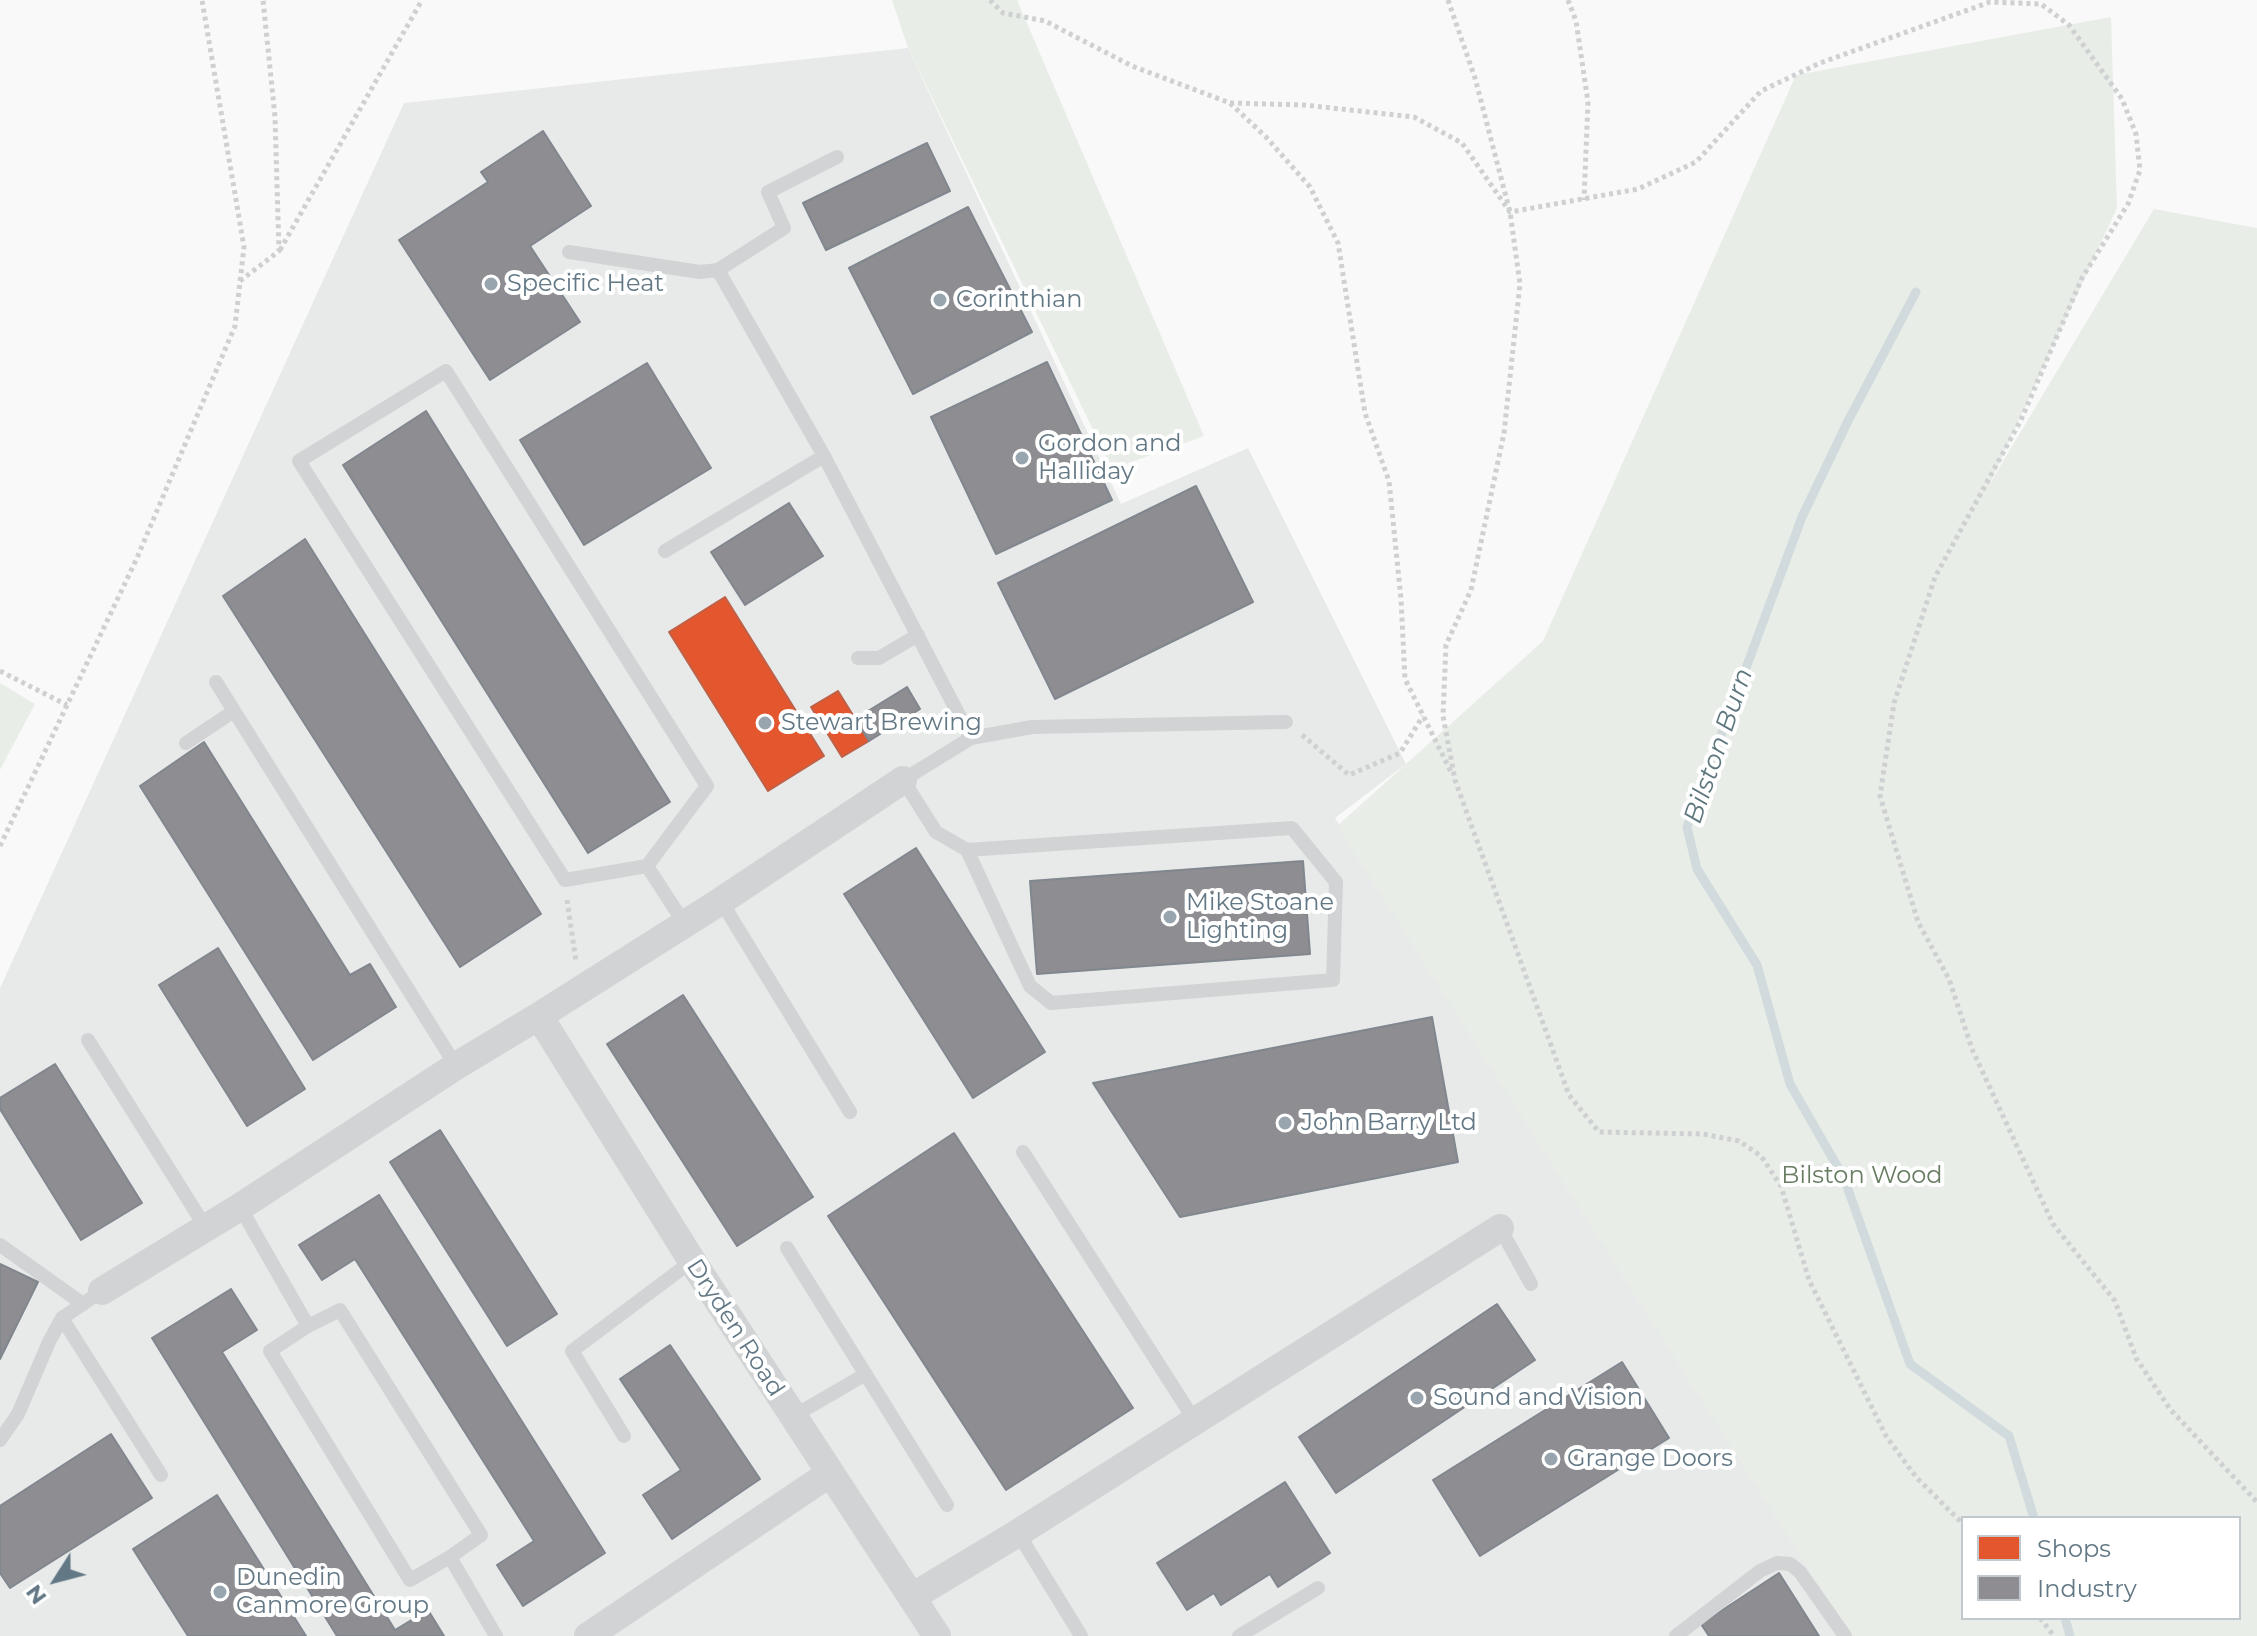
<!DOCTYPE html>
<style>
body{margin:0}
#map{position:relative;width:2257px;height:1636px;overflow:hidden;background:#f9f9f9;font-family:Montserrat,sans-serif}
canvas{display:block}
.legend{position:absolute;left:1961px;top:1516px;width:280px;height:104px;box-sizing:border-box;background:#fff;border:2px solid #c1c9ce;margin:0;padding:10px 14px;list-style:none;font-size:24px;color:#637885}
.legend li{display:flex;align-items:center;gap:16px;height:40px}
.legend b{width:40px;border:2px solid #c1c9ce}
.north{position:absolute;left:16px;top:1540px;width:80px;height:80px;-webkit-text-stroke:6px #fff;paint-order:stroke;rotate:234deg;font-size:22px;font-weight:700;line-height:32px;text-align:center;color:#637885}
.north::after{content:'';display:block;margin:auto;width:28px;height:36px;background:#637885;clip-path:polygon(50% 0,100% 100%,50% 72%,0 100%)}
</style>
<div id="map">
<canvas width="2257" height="1636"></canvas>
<ul class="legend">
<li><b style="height:22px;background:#e4572e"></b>Shops</li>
<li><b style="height:22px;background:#8d8d92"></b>Industry</li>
</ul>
<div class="north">N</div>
</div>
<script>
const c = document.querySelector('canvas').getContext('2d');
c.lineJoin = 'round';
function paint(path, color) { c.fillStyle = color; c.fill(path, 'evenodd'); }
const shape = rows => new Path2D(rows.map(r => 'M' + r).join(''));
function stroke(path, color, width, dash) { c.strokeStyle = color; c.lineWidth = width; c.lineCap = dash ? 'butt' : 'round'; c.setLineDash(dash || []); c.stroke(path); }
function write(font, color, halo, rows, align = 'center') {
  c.font = font + ' Montserrat,sans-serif'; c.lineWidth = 8; c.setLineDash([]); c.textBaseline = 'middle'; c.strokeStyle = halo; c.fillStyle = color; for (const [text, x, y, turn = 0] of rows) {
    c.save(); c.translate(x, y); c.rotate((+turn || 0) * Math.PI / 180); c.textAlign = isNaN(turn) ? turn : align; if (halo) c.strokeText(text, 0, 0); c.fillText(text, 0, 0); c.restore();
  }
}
const built = shape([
 [908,48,1121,504,1248,448,1406,764,1335,818,1863,1636,0,1636,0,988,404,103]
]);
const green = shape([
 [892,0,1017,0,1204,436,1112,469,908,48],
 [2111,17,2117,208,1990,483,2154,209,2257,228,2257,1636,1851,1636,1337,826,1543,641,1796,75],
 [1963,1518,2239,1518,2239,1618,1963,1618],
 [0,683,35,704,0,770]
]);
const shops = shape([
 [725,597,824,756,768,791,669,632,725,597],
 [838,691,869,741,842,757,811,707,838,691]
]);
const industry = shape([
 [543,131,591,206,530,246,580,322,490,380,399,240,488,182,481,172,543,131],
 [927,143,950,191,826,250,803,203,927,143],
 [968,207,1032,332,913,394,849,268,968,207],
 [1047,362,1112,500,996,554,931,417,1047,362],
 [647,363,711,468,584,545,520,440,647,363],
 [426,411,670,802,588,853,343,465,426,411],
 [1196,486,1253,602,1055,699,998,583,1196,486],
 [789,503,823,556,745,605,711,552,789,503],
 [305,539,541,914,460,967,223,596,305,539],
 [907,687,920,709,869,741,855,719,907,687],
 [204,742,350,975,370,964,396,1007,313,1060,140,786,204,742],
 [916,848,1045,1052,973,1098,844,894,916,848],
 [1303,861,1310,954,1037,974,1030,881,1303,861],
 [218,948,305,1089,247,1126,159,985,218,948],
 [683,995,813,1197,737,1246,607,1044,683,995],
 [1432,1017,1458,1162,1180,1217,1093,1083,1432,1017],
 [55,1064,142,1203,81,1240,0,1109,0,1098,55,1064],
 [440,1130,557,1314,507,1346,390,1162,440,1130],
 [954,1133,1133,1408,1006,1490,828,1216,954,1133],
 [379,1195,605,1553,523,1606,497,1565,534,1541,355,1259,322,1280,299,1245,379,1195],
 [0,1264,38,1282,0,1359,0,1264],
 [231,1289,257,1330,222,1352,395,1630,428,1610,444,1636,337,1636,152,1338,231,1289],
 [1497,1304,1535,1360,1336,1493,1299,1437,1497,1304],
 [670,1345,760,1479,672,1539,643,1495,681,1470,620,1379,670,1345],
 [1622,1362,1669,1438,1480,1556,1433,1480,1622,1362],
 [111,1434,152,1498,10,1588,0,1573,0,1506,111,1434],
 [1285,1482,1330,1553,1278,1587,1270,1574,1221,1605,1214,1593,1187,1610,1157,1563,1285,1482],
 [217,1495,306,1636,188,1636,133,1549,217,1495],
 [1779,1573,1819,1636,1709,1636,1701,1624,1779,1573]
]);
const stream = shape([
 [1916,292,1848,421,1802,517,1687,827,1697,869,1757,965,1790,1084,1844,1178,1910,1364,2009,1436,2034,1518],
 [2065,1618,2070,1636]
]);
const path = shape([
 [990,0,1003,13,1045,21,1132,66,1230,103,1266,137,1310,187,1338,243,1365,413,1389,481,1401,599,1405,679,1451,772],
 [1448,0,1475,78,1510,212,1520,284,1504,433,1471,590,1446,645,1443,716,1455,780,1569,1095,1599,1132,1703,1134,1739,1141,1761,1156,1781,1186,1809,1280,1886,1436,1916,1477,1963,1524],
 [1568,0,1576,21,1588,102,1584,200],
 [1230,103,1304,105,1414,117,1462,143,1510,212,1638,189,1696,162,1761,91,1820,63,1990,2,2041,4,2069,25,2122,99,2136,134,2140,170,2128,204,2082,278,2021,420,1935,577,1894,703,1880,796,1918,922,1949,979,1972,1049,2053,1224,2115,1301,2136,1358,2170,1409,2257,1502],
 [280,250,422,0],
 [240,281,279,251,275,117,263,0],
 [0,671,67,705],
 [1302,735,1349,775,1400,753,1423,716],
 [0,846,137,558,235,326,244,247,202,0],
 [567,900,576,961],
 [2040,1618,2054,1636]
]);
const lane = shape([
 [569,252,700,272,718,270,784,228,768,192,837,157],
 [718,270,824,456,971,738,903,780,936,832,967,850,1292,828,1336,882,1333,980,1051,1003,1030,986,967,850],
 [446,371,707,786,647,866,565,880,299,461,446,371],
 [665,551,824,456],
 [858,658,879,658,918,635],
 [216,682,456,1066],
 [971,738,1032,727,1286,722],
 [186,743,234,711],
 [647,866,684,923],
 [721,901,850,1112],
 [88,1040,206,1228],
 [1023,1152,1195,1421],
 [240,1207,308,1326,270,1351,410,1580,450,1557,496,1636],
 [1500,1228,1531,1284],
 [0,1245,83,1304],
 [787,1248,947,1505],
 [62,1318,161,1475],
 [308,1326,340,1310,481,1535,450,1557],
 [792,1417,866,1374],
 [624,1436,572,1351,692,1261],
 [0,1440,18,1414,49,1342,62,1318,102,1291],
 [1018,1533,1081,1636],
 [1239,1636,1318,1588],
 [1676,1636,1760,1571,1777,1563,1790,1564,1800,1572,1845,1636]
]);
const street = shape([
 [539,1016,692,1261,937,1636],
 [102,1291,240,1207,456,1066,539,1016,721,901,903,780],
 [912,1597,1018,1533,1500,1228],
 [588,1636,829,1474]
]);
const markers = [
 [491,284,8,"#98a5ae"],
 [940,300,8,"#98a5ae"],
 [1022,458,8,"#98a5ae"],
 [765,723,8,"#98a5ae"],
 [1170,917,8,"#98a5ae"],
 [1285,1123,8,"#98a5ae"],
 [1417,1398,8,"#98a5ae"],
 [1551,1459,8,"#98a5ae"],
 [220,1592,8,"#98a5ae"]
];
const poiNames = [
 ["Specific Heat",507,284],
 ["Corinthian",956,300],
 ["Gordon and",1038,444],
 ["Halliday",1038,472],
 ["Stewart Brewing",781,723],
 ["Mike Stoane",1186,903],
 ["Lighting",1186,931],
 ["John Barry Ltd",1301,1123],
 ["Sound and Vision",1433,1398],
 ["Grange Doors",1567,1459],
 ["Dunedin",236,1578],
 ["Canmore Group",236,1606]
];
const parkNames = [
 ["Bilston Wood",1862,1176]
];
const streetNames = [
 ["Dryden Road",735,1328,57]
];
const waterNames = [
 ["Bilston Burn",1719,746,-71]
];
paint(built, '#e8eaea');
paint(green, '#e9ede7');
paint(shops, '#e4572e');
stroke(shops, '#bd6148', 2);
paint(industry, '#8d8d92');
stroke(industry, '#80878e', 2);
stroke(stream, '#d1dadd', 9);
stroke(path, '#ced0d1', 5, [4, 4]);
stroke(lane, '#d2d3d4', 14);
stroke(street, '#d2d3d4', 28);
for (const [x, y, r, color] of markers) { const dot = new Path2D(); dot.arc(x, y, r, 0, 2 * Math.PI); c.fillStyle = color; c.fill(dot); stroke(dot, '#fff', 3); }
write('24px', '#637885', '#fff', poiNames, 'left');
write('24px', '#687c62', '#fff', parkNames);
write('24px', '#637885', '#fff', streetNames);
write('italic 26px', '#5e777e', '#fff', waterNames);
</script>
